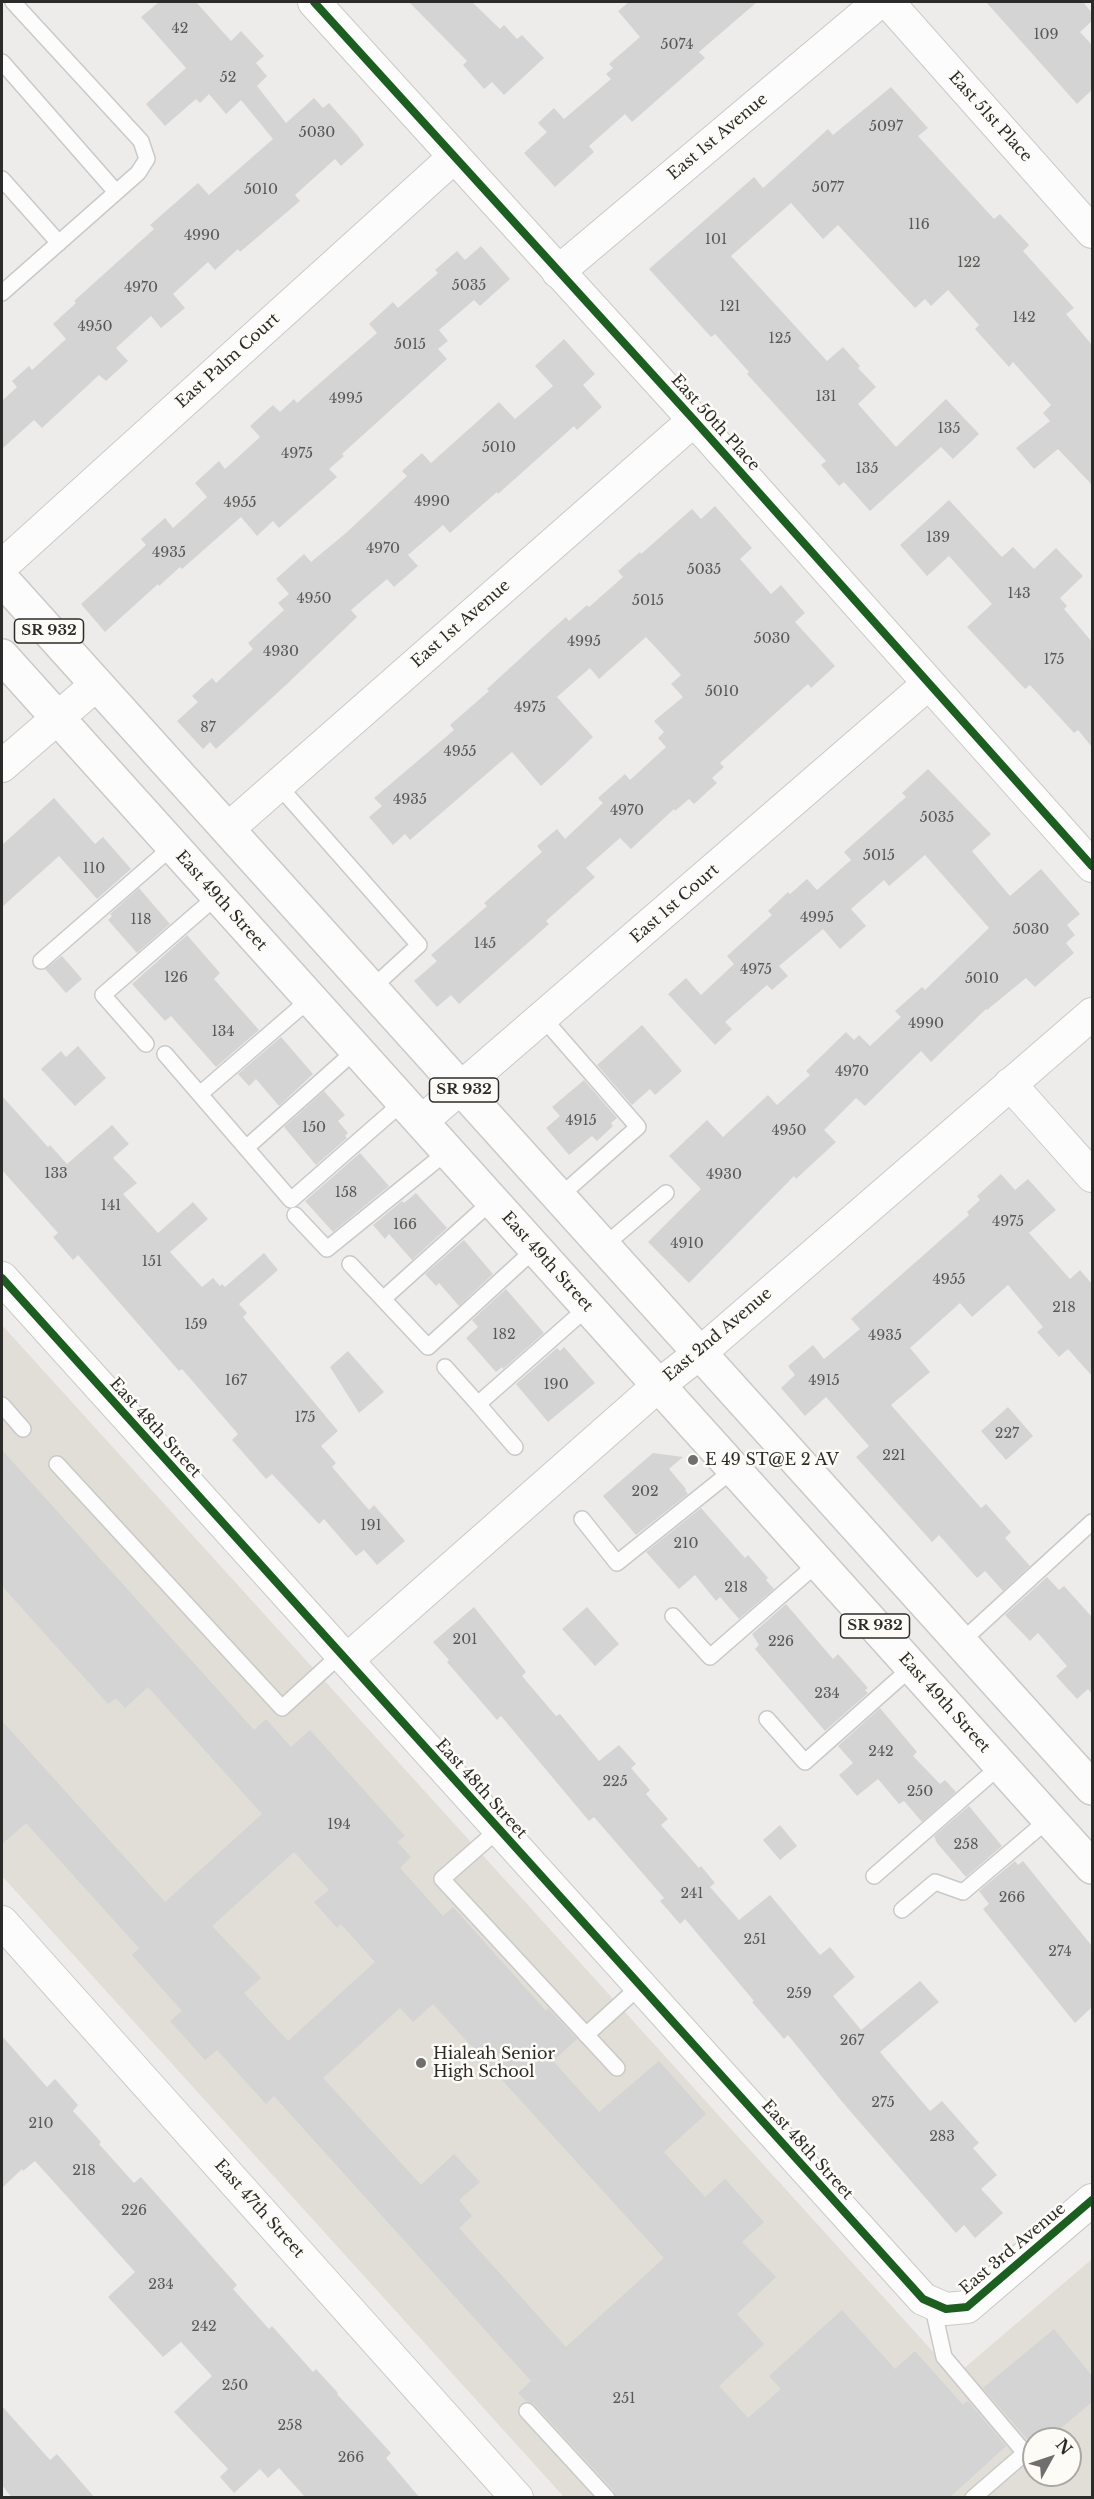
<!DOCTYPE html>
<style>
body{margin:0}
#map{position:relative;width:1094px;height:2499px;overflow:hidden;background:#eeecea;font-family:"Libre Baskerville",serif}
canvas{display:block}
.frame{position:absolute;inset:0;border:3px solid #2b2b29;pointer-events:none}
.north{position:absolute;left:1022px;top:2427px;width:60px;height:60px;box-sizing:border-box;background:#fdfbf6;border:2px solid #a9a8a4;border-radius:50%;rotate:50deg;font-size:16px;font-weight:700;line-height:24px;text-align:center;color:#2b2b29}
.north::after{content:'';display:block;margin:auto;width:21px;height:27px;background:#6f6f6d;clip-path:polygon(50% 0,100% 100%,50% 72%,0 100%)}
</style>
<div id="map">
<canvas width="1094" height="2499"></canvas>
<div class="frame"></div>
<div class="north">N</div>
</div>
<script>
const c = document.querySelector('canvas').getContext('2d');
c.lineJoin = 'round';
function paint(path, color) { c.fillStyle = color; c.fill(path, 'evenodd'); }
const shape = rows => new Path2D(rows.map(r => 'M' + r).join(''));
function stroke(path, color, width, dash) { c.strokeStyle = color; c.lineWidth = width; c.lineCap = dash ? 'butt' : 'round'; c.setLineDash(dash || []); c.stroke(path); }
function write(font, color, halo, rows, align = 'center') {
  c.font = font + ' "Libre Baskerville",serif'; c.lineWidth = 5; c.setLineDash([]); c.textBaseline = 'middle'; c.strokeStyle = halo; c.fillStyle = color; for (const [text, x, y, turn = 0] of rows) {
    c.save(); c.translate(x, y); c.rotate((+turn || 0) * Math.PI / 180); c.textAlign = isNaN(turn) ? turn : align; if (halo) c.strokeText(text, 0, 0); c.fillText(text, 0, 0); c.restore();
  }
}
const built = shape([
 [2,1325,955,2376,1092,2259,1092,2497,564,2497,2,1876],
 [1034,2439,1070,2439,1070,2475,1034,2475]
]);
const building = shape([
 [159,2,196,2,231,41,241,31,264,56,256,63,267,76,257,86,286,123,314,98,323,108,329,103,358,136,364,145,341,166,335,159,295,195,300,201,240,252,238,249,215,270,208,262,173,294,185,308,161,328,151,316,116,348,128,361,106,381,99,375,42,428,34,420,2,449,2,401,17,387,12,381,29,366,32,370,66,339,53,324,76,303,74,301,154,229,150,225,198,183,209,195,273,139,241,100,226,114,209,94,200,103,196,99,165,126,146,104,186,68,141,17],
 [409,2,472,2,500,29,504,25,517,39,522,35,544,58,504,95,492,82,484,89,463,65,467,61],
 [629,2,757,2,699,52,705,58,632,122,625,114,589,146,594,152,555,187,524,153,547,132,538,123,554,108,564,119,611,79,606,74,613,68,609,64,640,37,618,11],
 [986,2,1083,2,1092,13,1092,21,1080,32,1092,45,1092,90,1077,104],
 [891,87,928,128,918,136,994,219,1000,214,1029,245,1023,251,1074,308,1066,314,1092,345,1092,485,1058,449,1034,469,1016,448,1050,421,1043,413,1051,405,1013,362,1009,367,975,329,979,325,948,290,931,306,925,299,915,308,838,225,823,239,791,203,731,256,827,361,843,347,860,366,858,368,876,387,858,404,896,447,946,399,979,434,953,459,941,447,870,511,844,482,839,486,821,465,826,461,747,374,749,372,715,334,711,337,649,269,754,177,763,188,828,129,833,135],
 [481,246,510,279,480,306,474,300,439,330,448,341,438,349,447,359,342,454,344,456,329,469,337,477,279,528,273,521,257,536,241,517,182,569,180,567,159,586,158,584,105,632,81,604,146,545,141,539,165,518,173,528,207,497,195,483,219,461,225,469,260,437,250,426,273,405,280,412,294,399,297,403,377,333,369,324,393,302,398,308,438,273,435,270,457,251,465,260],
 [564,339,595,374,583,385,602,407,577,430,574,426,498,494,497,492,450,533,443,525,408,555,418,566,394,587,387,579,351,610,357,617,286,685,216,749,210,742,203,749,177,721,198,702,192,696,212,678,216,683,253,649,248,643,284,610,278,603,289,594,276,579,304,554,311,562,346,533,407,476,402,471,422,453,431,463,499,402,515,419,553,386,535,366],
 [949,500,1002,557,1013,547,1034,569,1056,548,1083,576,1060,598,1067,606,1064,609,1092,642,1092,747,1078,730,1074,733,1030,685,1025,689,967,627,992,604,949,556,927,576,900,545],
 [715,506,752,548,740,559,771,594,781,585,805,613,795,622,835,666,811,688,808,684,720,763,724,767,712,778,717,783,694,804,689,799,675,811,674,809,631,849,620,838,586,868,595,877,546,921,549,924,539,933,459,1004,451,995,437,1007,414,981,437,961,431,955,487,906,484,903,542,852,537,846,557,829,565,839,603,803,598,798,625,774,630,780,666,747,658,738,664,732,654,721,683,697,671,684,681,675,646,637,599,679,590,668,557,697,593,737,563,766,541,786,512,752,410,840,405,834,393,845,369,817,382,806,374,798,454,730,450,725,489,691,487,689,549,632,566,617,569,621,587,605,589,607,623,577,618,571,640,552,641,554,692,509,701,519],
 [928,769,991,834,972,851,1010,896,1041,869,1080,914,1067,925,1075,935,1066,943,1074,953,1035,987,1026,978,987,1010,986,1009,931,1062,921,1051,865,1106,856,1098,824,1130,836,1142,796,1179,794,1176,689,1283,648,1242,701,1189,669,1156,707,1120,723,1137,768,1095,777,1105,810,1075,806,1071,846,1032,854,1040,859,1035,870,1046,901,1017,895,1011,922,987,925,990,989,928,925,855,889,886,884,880,851,909,866,926,840,949,823,929,779,966,788,976,772,990,767,985,725,1022,732,1029,715,1045,668,994,686,978,701,995,734,964,727,956,772,915,768,911,788,892,790,894,807,879,817,890,851,860,844,852,906,797,902,793],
 [54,798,95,844,103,837,131,869,97,899,59,856,2,907,2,845],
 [139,888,170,924,137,953,108,920,112,916,110,914],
 [187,935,220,973,214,979,259,1030,216,1067,171,1016,165,1021,132,984],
 [62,956,82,979,66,993,45,969],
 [642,1025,682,1071,655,1095,650,1089,632,1105,597,1065],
 [281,1037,313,1074,279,1106,256,1079,249,1086,238,1074],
 [78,1046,106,1078,75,1106,41,1069,61,1051,66,1057],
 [584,1080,617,1118,611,1123,613,1126,597,1141,592,1136,569,1155,546,1128,560,1116,552,1107],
 [324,1091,345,1115,338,1121,348,1133,345,1136,347,1138,316,1165,284,1127],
 [2,1096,48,1147,50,1145,67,1164,112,1125,129,1144,113,1158,137,1183,123,1194,158,1233,193,1202,208,1219,170,1252,202,1287,213,1278,220,1286,222,1284,225,1287,264,1253,278,1270,239,1304,247,1313,243,1317,338,1431,321,1446,336,1463,332,1467,369,1510,374,1505,405,1541,377,1565,364,1550,356,1556,324,1519,319,1524,272,1474,266,1479,232,1440,238,1434,182,1369,179,1371,78,1255,73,1260,53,1237,58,1233,2,1170],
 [360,1153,389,1186,333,1232,305,1201],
 [1001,1174,1015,1190,1028,1179,1056,1210,1029,1233,1070,1279,1080,1270,1092,1284,1092,1376,1068,1349,1059,1357,1037,1332,1043,1327,1008,1285,972,1317,960,1303,910,1348,930,1372,891,1405,981,1508,986,1504,1011,1532,1005,1538,1030,1566,1003,1591,985,1571,977,1578,939,1535,932,1542,856,1457,869,1446,826,1397,805,1416,781,1388,795,1375,788,1366,813,1345,824,1359,860,1329,851,1319,969,1215,967,1212,980,1200,977,1196],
 [416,1193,447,1228,412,1260,389,1234,385,1239,373,1225,402,1201,404,1203],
 [464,1240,493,1274,459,1306,439,1283,436,1286,425,1274],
 [506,1289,544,1333,503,1369,502,1367,496,1372,466,1338,478,1327,472,1320],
 [564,1347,595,1383,548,1422,516,1384,557,1348,560,1351],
 [348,1351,384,1392,359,1413,330,1367],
 [1008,1407,1033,1436,1006,1460,981,1431],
 [2,1450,254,1730,266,1719,291,1747,310,1730,405,1836,397,1842,411,1857,400,1868,443,1916,453,1907,546,2011,548,2008,577,2039,553,2061,599,2112,659,2061,706,2114,664,2152,705,2197,725,2179,764,2222,742,2242,776,2277,737,2314,764,2344,719,2386,748,2418,781,2389,769,2376,842,2310,895,2369,915,2351,963,2405,968,2401,1006,2446,949,2498,617,2498,614,2491,534,2404,526,2401,518,2393,531,2381,274,2096,266,2104,217,2050,205,2060,170,2021,182,2011,132,1955,139,1948,26,1823,2,1844,2,1721,165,1902,262,1814,148,1687,125,1708,116,1698,108,1704,2,1586],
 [294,1852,329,1890,314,1902,337,1928,341,1924,375,1962,288,2041,244,1993,261,1978,212,1926],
 [433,2004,664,2258,566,2347,459,2228,472,2216,459,2200,480,2182,454,2154,421,2185,323,2078,400,2008,413,2022],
 [653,1453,683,1457,669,1469,686,1489,685,1490,688,1494,636,1535,603,1496],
 [701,1508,745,1558,748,1555,768,1578,766,1580,774,1589,739,1619,720,1597,716,1601,695,1575,679,1589,646,1552],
 [1047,1577,1059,1590,1064,1586,1092,1617,1092,1694,1088,1689,1077,1699,1056,1676,1067,1666,1038,1633,1030,1641,1005,1615],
 [786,1604,833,1659,838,1654,868,1688,865,1690,868,1693,825,1731,755,1649,759,1645,752,1634],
 [474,1607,526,1672,522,1676,556,1716,560,1714,599,1761,619,1745,627,1754,636,1764,631,1768,650,1790,646,1794,668,1819,661,1825,699,1868,701,1866,715,1883,710,1887,739,1920,770,1895,820,1955,830,1947,855,1977,833,1996,861,2030,920,1981,939,2002,880,2052,930,2111,942,2101,979,2143,973,2148,997,2175,981,2189,1003,2213,975,2238,964,2225,956,2233,844,2104,788,2035,784,2039,752,2002,754,2001,685,1919,680,1924,660,1901,664,1898,594,1817,589,1821,501,1716,497,1720,447,1662,449,1660,433,1642],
 [587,1607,619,1644,595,1666,562,1629],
 [880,1708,917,1752,913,1756,940,1784,945,1780,956,1792,922,1822,904,1801,899,1804,878,1779,857,1796,839,1775,853,1763,838,1746],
 [969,1806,1002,1846,966,1877,937,1843,934,1836],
 [780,1825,797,1846,780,1860,763,1840],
 [1015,1861,1018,1865,1023,1861,1092,1946,1092,2007,1075,2023,983,1909,989,1904,979,1891],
 [2,2036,47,2087,55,2079,78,2105,73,2111,101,2142,99,2144,134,2183,141,2177,237,2285,233,2289,269,2329,272,2326,313,2372,316,2369,338,2393,337,2394,391,2453,386,2458,420,2498,306,2498,279,2468,268,2478,260,2469,234,2493,220,2477,228,2469,174,2412,212,2376,181,2342,163,2357,108,2297,135,2272,35,2161,23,2171,22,2169,2,2188],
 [1054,2329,1092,2376,1092,2402,1048,2439,1027,2439,983,2388],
 [2,2406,50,2460,57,2454,95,2498,12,2498,2,2485]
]);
const lane = shape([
 [2,62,116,192],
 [2,179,59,243],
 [2,293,138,173,147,159,141,141,13,2],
 [278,785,419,945,372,988],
 [41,961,172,847],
 [543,1018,638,1127,560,1196],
 [146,1044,103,995,217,896],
 [165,1054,291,1200,403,1102],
 [200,1094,310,999],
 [246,1148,356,1050],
 [295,1215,327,1249,448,1151],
 [605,1245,666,1193],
 [350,1264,428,1347,535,1249],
 [383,1299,492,1201],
 [445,1367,478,1404],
 [2,1405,23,1429],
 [515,1447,478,1404,588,1307],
 [57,1464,282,1708,341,1654],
 [582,1519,617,1563,733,1470],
 [673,1616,710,1657,818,1563],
 [961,1642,1092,1522],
 [767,1719,805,1762,912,1667],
 [499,1829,442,1879,617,2068],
 [874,1876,1001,1765],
 [902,1910,935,1882,963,1892,1049,1819],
 [586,2035,640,1986],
 [932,2303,944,2357,1025,2453,973,2498],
 [527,2411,607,2498]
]);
const street = shape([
 [314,2,694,420,1092,866],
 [888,2,1092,232],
 [558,272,879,2],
 [2,566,454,157],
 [2,766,97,684],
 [228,829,694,420],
 [1010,1084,1092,1176],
 [421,1122,928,684],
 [2,1278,923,2299,946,2309,967,2307,1092,2200],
 [347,1660,659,1385,700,1353,1092,1014],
 [2,1922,517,2498]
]);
const primary = shape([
 [2,579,1092,1788],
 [2,656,1092,1867]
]);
const cycleway = shape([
 [314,2,694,420,1092,866],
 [2,1278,923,2299,946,2309,967,2307,1092,2200]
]);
const markers = [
 [693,1460,6,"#6f6f6d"],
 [421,2063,6,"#6f6f6d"]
];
const numberNames = [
 ["42",180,29],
 ["109",1046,35],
 ["5074",677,45],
 ["52",228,78],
 ["5097",886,127],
 ["5030",317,133],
 ["5077",828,188],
 ["5010",261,190],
 ["116",919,225],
 ["4990",202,236],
 ["101",716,240],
 ["122",969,263],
 ["5035",469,286],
 ["4970",141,288],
 ["121",730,307],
 ["142",1024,318],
 ["4950",95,327],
 ["125",780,339],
 ["5015",410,345],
 ["131",826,397],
 ["4995",346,399],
 ["135",949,429],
 ["5010",499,448],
 ["4975",297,454],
 ["135",867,469],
 ["4990",432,502],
 ["4955",240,503],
 ["139",938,538],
 ["4970",383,549],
 ["4935",169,553],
 ["5035",704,570],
 ["143",1019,594],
 ["4950",314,599],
 ["5015",648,601],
 ["5030",772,639],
 ["4995",584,642],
 ["4930",281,652],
 ["175",1054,660],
 ["5010",722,692],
 ["4975",530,708],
 ["87",208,728],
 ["4955",460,752],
 ["4935",410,800],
 ["4970",627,811],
 ["5035",937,818],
 ["5015",879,856],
 ["110",94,869],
 ["4995",817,918],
 ["118",141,920],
 ["5030",1031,930],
 ["145",485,944],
 ["4975",756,970],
 ["126",176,978],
 ["5010",982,979],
 ["4990",926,1024],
 ["134",223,1032],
 ["4970",852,1072],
 ["4915",581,1121],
 ["150",314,1128],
 ["4950",789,1131],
 ["133",56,1174],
 ["4930",724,1175],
 ["158",346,1193],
 ["141",111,1206],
 ["4975",1008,1222],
 ["166",405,1225],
 ["4910",687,1244],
 ["151",152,1262],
 ["4955",949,1280],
 ["218",1064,1308],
 ["159",196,1325],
 ["182",504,1335],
 ["4935",885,1336],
 ["167",236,1381],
 ["4915",824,1381],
 ["190",556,1385],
 ["175",305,1418],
 ["227",1007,1434],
 ["221",894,1456],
 ["202",645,1492],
 ["191",371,1526],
 ["210",686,1544],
 ["218",736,1588],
 ["201",465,1640],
 ["226",781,1642],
 ["234",827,1694],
 ["242",881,1752],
 ["225",615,1782],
 ["250",920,1792],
 ["194",339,1825],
 ["258",966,1845],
 ["241",692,1894],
 ["266",1012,1898],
 ["251",755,1940],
 ["274",1060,1952],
 ["259",799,1994],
 ["267",852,2041],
 ["275",883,2103],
 ["210",41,2124],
 ["283",942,2137],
 ["218",84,2171],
 ["226",134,2211],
 ["234",161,2285],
 ["242",204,2327],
 ["250",235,2386],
 ["251",624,2399],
 ["258",290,2426],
 ["266",351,2458]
];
const shields = [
 [49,631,69],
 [464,1090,69],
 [875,1626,69]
];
const shieldNames = [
 ["SR 932",49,631],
 ["SR 932",464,1090],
 ["SR 932",875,1626]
];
const streetNames = [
 ["East 51st Place",990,117,48],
 ["East 1st Avenue",718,137,-40],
 ["East Palm Court",228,361,-42],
 ["East 50th Place",715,423,48],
 ["East 1st Avenue",461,624,-41],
 ["East 49th Street",221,901,48],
 ["East 1st Court",675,904,-41],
 ["East 49th Street",547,1262,48],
 ["East 2nd Avenue",718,1335,-40],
 ["East 48th Street",155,1428,48],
 ["East 49th Street",944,1703,48],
 ["East 48th Street",481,1789,48],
 ["East 48th Street",807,2150,48],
 ["East 47th Street",259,2209,48],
 ["East 3rd Avenue",1013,2249,-40]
];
const poiNames = [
 ["E 49 ST@E 2 AV",705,1460],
 ["Hialeah Senior",433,2054],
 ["High School",433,2072]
];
paint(built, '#e0ded6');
paint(building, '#d5d4d4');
stroke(lane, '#cac9c7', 18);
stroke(street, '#cac9c7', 34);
stroke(primary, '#cac9c7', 36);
stroke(lane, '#fcfcfc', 15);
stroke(street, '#fcfcfc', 32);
stroke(primary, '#fcfcfc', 33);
stroke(cycleway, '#1b5e20', 8);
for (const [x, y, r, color] of markers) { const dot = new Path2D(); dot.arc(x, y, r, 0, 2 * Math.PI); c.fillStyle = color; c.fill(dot); stroke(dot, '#fdfbf6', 2); }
write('14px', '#585856', null, numberNames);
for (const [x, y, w] of shields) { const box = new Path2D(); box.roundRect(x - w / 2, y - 12, w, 24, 4.5); c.fillStyle = '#fdfbf6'; c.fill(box); stroke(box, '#2b2b29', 1.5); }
write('bold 15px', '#2b2b29', null, shieldNames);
write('16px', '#2b2b29', '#fdfbf6', streetNames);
write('16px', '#2b2b29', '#fdfbf6', poiNames, 'left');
</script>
